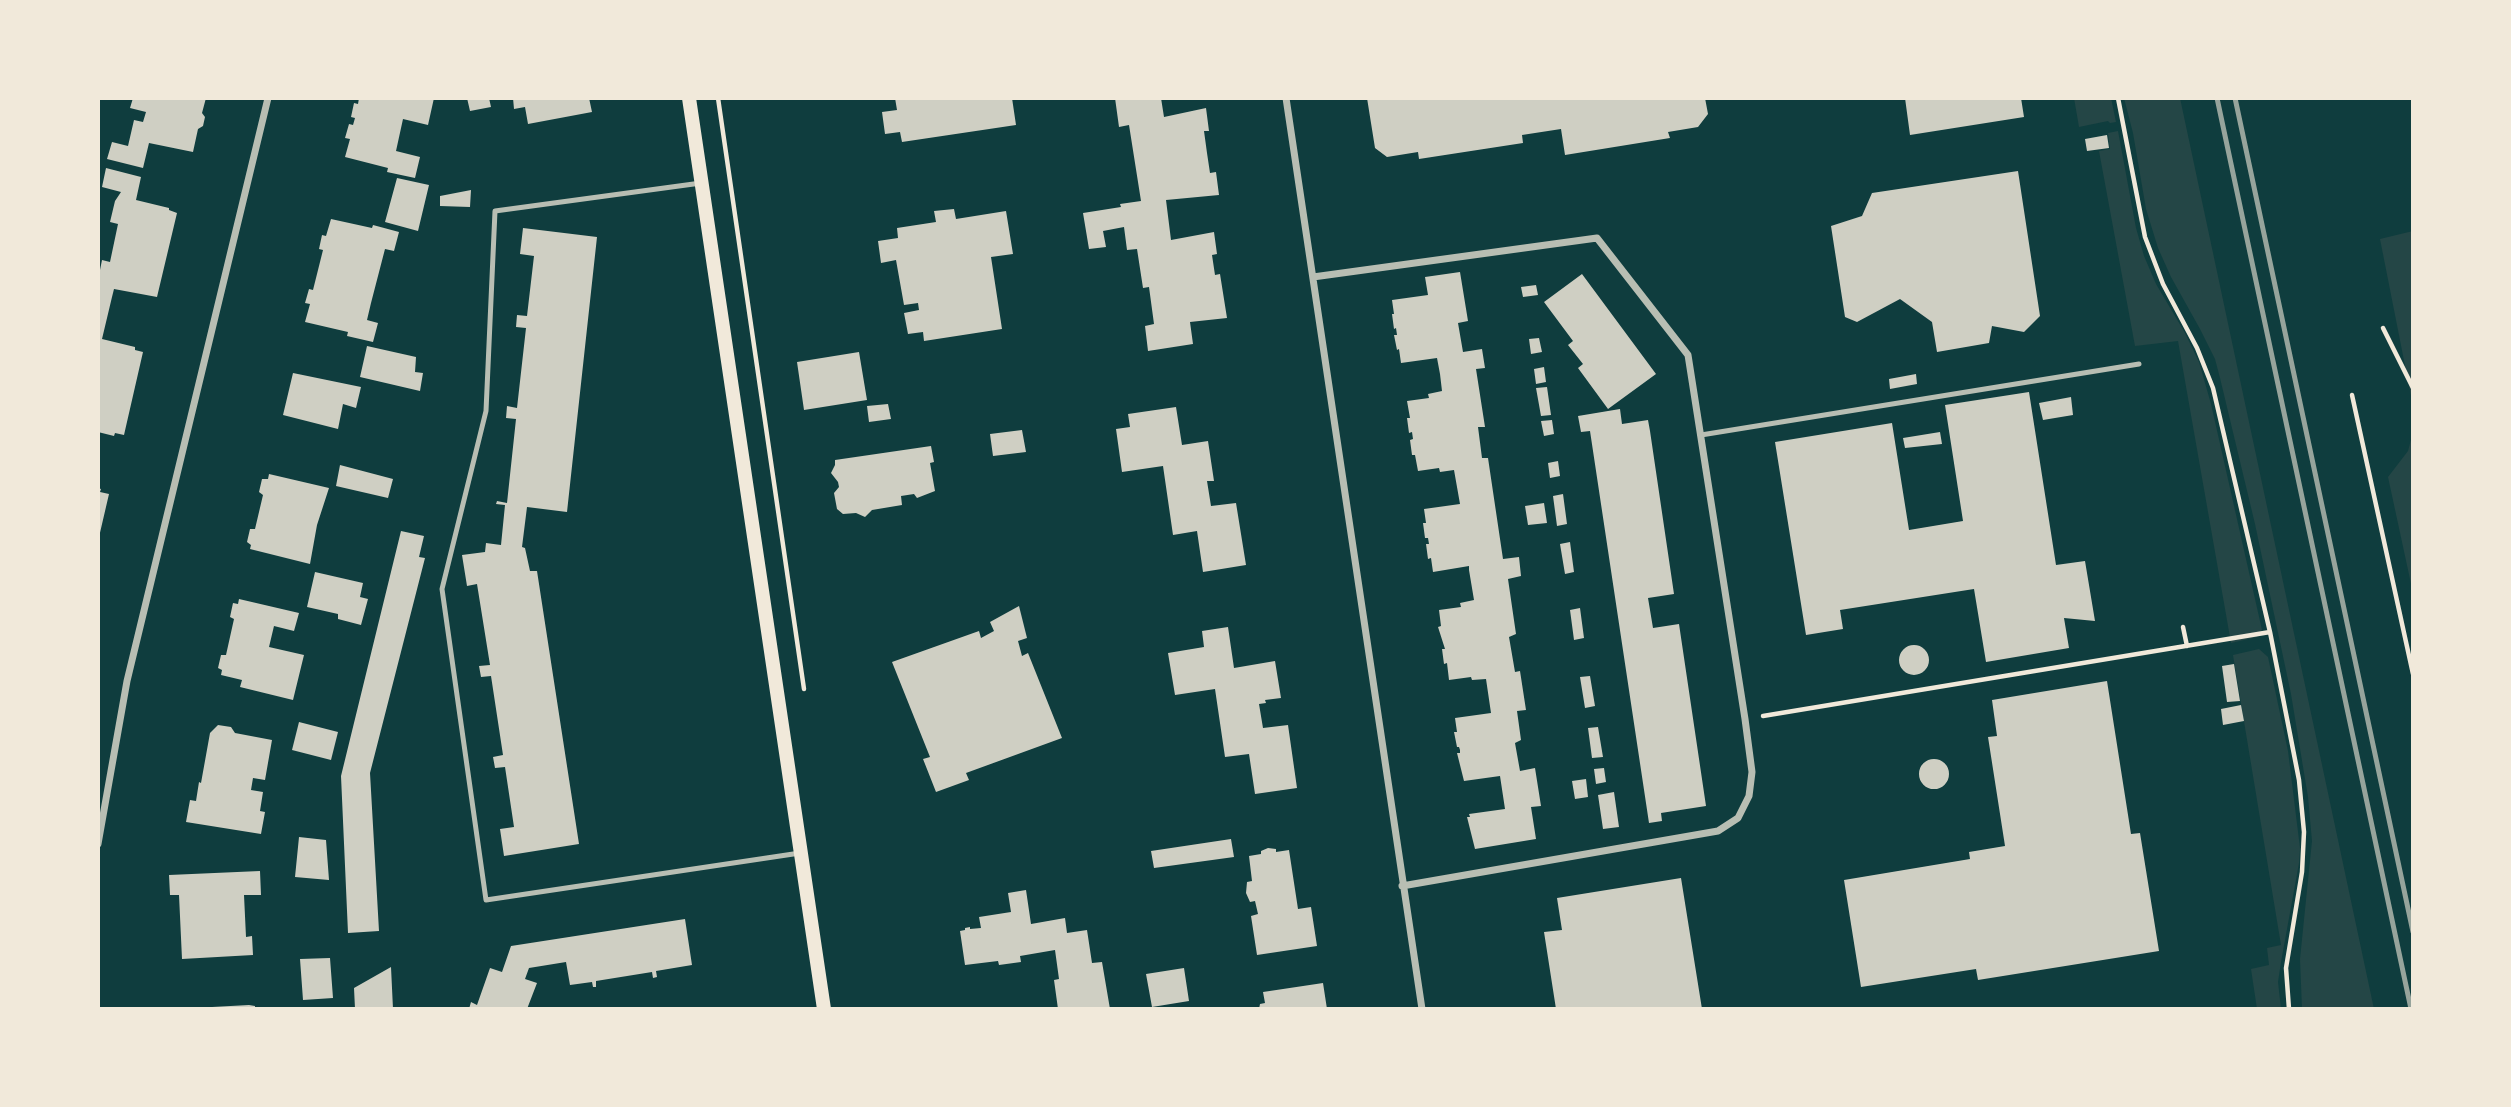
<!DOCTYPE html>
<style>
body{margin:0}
#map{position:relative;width:2511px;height:1107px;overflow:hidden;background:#0f3d3e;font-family:"Noto Sans",sans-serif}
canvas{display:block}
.frame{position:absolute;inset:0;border:100px solid #f1e9da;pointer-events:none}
</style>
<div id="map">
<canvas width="2511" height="1107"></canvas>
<div class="frame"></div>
</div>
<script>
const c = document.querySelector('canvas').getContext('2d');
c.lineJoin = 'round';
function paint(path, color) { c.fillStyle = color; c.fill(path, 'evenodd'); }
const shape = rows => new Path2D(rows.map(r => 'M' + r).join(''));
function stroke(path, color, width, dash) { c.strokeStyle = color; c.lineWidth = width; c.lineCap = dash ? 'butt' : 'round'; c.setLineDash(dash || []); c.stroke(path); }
const green = shape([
 [2074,98,2111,98,2116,122,2110,123,2108,121,2079,127],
 [2124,98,2180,98,2374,1009,2302,1009,2300,959,2312,841,2308,797,2291,694,2255,524,2220,378,2215,359,2200,329,2171,277,2158,248,2146,209,2133,133],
 [2118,131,2136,228,2144,256,2156,284,2185,333,2199,362,2211,404,2262,630,2257,637,2231,643,2178,341,2135,346,2099,151,2110,149,2108,133],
 [2413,231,2413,593,2388,477,2408,451,2413,432,2412,401,2380,239],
 [2259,649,2268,657,2288,751,2300,848,2299,863,2281,962,2278,982,2281,1009,2257,1009,2251,969,2269,965,2267,948,2281,945,2233,655]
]);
const building = shape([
 [133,98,206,98,202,113,205,117,203,126,198,129,193,152,149,143,143,168,107,159,112,142,128,146,134,120,143,122,146,112,130,108],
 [359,98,434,98,428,125,403,119,396,151,420,157,415,178,387,172,388,168,345,157,350,139,345,138,349,124,353,125,355,118,351,117,354,103,358,104],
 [467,98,489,98,491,107,470,111],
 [513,98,589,98,592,112,528,124,525,107,514,109],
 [895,98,1012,98,1016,125,902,142,900,132,885,134,882,112,897,110],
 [1115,98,1161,98,1164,117,1206,108,1209,131,1204,131,1207,153,1210,173,1216,172,1219,195,1166,200,1171,240,1214,232,1217,254,1212,255,1215,275,1220,274,1227,318,1190,322,1193,344,1148,351,1145,326,1154,324,1149,287,1143,288,1137,249,1127,250,1124,227,1103,231,1106,247,1089,249,1083,213,1121,207,1120,204,1141,201,1129,125,1119,127],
 [1367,98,1705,98,1708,114,1698,127,1668,132,1670,138,1565,155,1561,129,1522,135,1523,143,1419,159,1418,152,1387,157,1375,148],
 [1905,98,2021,98,2024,117,1910,135],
 [2107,135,2109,148,2087,151,2085,139],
 [106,168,141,177,136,200,169,208,169,210,177,213,157,297,114,289,112,297,102,339,135,347,135,350,143,352,124,435,115,433,114,436,98,432,98,280,102,260,110,262,118,224,110,222,115,201,121,192,102,187],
 [2018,171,2040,316,2024,332,1992,326,1989,343,1937,352,1932,322,1900,299,1857,322,1845,317,1831,226,1862,216,1872,193],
 [397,178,429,185,418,231,385,222],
 [471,190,470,207,440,206,440,196],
 [954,209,956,219,1006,211,1013,254,991,257,1002,329,924,341,923,332,908,334,904,313,919,310,918,303,904,305,896,260,881,263,878,241,898,238,897,228,936,222,934,211],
 [331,219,372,228,373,225,399,232,394,251,385,249,371,303,367,320,378,323,373,342,347,336,348,332,305,322,310,304,305,303,309,289,313,290,323,250,319,249,322,235,326,236],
 [523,228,597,237,567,512,527,507,522,547,525,548,530,571,537,571,579,844,504,856,500,829,514,827,505,767,495,768,493,757,503,755,491,676,481,677,479,666,490,665,477,584,467,586,462,555,485,552,486,543,501,545,505,505,496,504,497,501,507,503,516,419,506,418,507,406,517,408,526,328,516,327,517,315,527,316,534,256,520,254],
 [1460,272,1468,321,1458,323,1463,352,1482,349,1485,368,1476,369,1485,427,1478,427,1482,458,1488,458,1503,559,1519,557,1521,576,1508,579,1516,634,1509,637,1515,672,1520,671,1526,710,1517,711,1521,740,1515,743,1520,771,1535,768,1541,806,1531,807,1536,839,1475,849,1467,817,1470,817,1469,814,1505,809,1500,776,1464,781,1457,753,1460,753,1460,750,1459,747,1457,747,1454,732,1457,732,1455,718,1491,713,1486,679,1472,680,1471,677,1449,680,1447,663,1444,664,1442,649,1445,649,1438,627,1441,626,1439,610,1461,607,1460,603,1474,600,1469,570,1469,566,1433,572,1431,558,1428,559,1426,544,1429,544,1428,538,1425,538,1423,523,1426,523,1424,509,1460,504,1454,470,1440,472,1439,468,1418,471,1415,455,1412,455,1410,440,1413,439,1412,432,1409,433,1407,418,1410,418,1407,401,1429,398,1428,394,1442,391,1440,374,1437,358,1401,363,1399,349,1397,350,1394,335,1397,335,1396,328,1394,329,1392,314,1394,314,1392,300,1428,295,1425,277],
 [1582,274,1656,374,1608,409,1578,368,1583,364,1568,345,1573,341,1544,302],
 [1536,285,1538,295,1523,297,1521,287],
 [1539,338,1542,352,1531,354,1529,339],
 [367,346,416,357,415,372,423,373,420,391,360,377],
 [859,352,867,400,804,410,797,362],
 [1544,367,1546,382,1536,384,1534,369],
 [293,373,361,387,356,408,343,404,338,429,283,415],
 [1916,374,1917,384,1890,389,1889,379],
 [1547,387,1551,415,1541,416,1536,388],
 [2029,392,2056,565,2085,561,2095,621,2064,618,2069,648,1986,662,1974,589,1840,610,1843,629,1806,635,1775,442,1892,423,1909,530,1963,521,1945,405],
 [2071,397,2073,415,2043,420,2039,403],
 [888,404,891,419,869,422,867,406],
 [1176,407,1182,445,1208,441,1214,481,1207,481,1211,506,1236,503,1246,565,1203,572,1197,531,1173,535,1163,466,1122,472,1116,429,1130,427,1128,414],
 [1620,409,1622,424,1648,420,1650,431,1674,594,1648,598,1653,628,1679,624,1706,806,1661,813,1662,821,1649,823,1590,431,1581,432,1578,416],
 [1552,420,1554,434,1544,436,1541,421],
 [1022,430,1026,452,993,456,990,434],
 [1940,432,1942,444,1905,448,1903,438],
 [931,446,934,462,930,463,935,491,917,498,914,494,901,496,902,505,872,510,865,517,856,513,843,514,837,509,834,493,839,487,838,482,831,473,835,465,835,460],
 [1558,461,1560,476,1550,478,1548,463],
 [340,465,393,479,388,498,336,486],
 [269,474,329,488,317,525,310,564,250,549,251,545,247,542,250,529,255,529,263,495,259,492,262,479,268,479],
 [98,488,101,489,100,492,109,494,99,537],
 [1563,494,1567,524,1557,526,1553,496],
 [1544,503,1547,523,1528,525,1525,506],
 [401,531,424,536,419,557,425,558,370,773,379,931,348,933,341,776],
 [1570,542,1574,572,1565,574,1560,544],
 [315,572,363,583,360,597,368,599,361,625,338,619,338,614,307,607],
 [239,599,299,613,294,631,274,626,269,647,304,655,293,700,240,687,242,680,221,675,222,670,218,668,221,655,226,655,234,619,230,617,233,603,238,604],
 [1019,606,1027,638,1018,641,1022,656,1028,653,1062,738,966,773,969,780,936,792,923,759,930,757,892,662,979,631,981,638,994,631,990,622],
 [1580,608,1584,638,1574,640,1570,610],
 [1228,627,1234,668,1275,661,1281,698,1265,700,1266,703,1259,704,1263,728,1288,725,1297,788,1255,794,1249,754,1225,757,1215,689,1175,695,1168,653,1204,647,1202,631],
 '1899 660a15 15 0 1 1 30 0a15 15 0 1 1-30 0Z',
 [2234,664,2240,701,2227,702,2222,666],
 [1590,676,1595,706,1585,708,1580,677],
 [2107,681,2131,834,2140,833,2159,951,1978,980,1976,969,1861,987,1844,880,1970,859,1969,852,2005,846,1988,737,1997,736,1992,700],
 [2241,705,2244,721,2223,725,2221,709],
 [299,722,338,732,331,760,292,750],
 [218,725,231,727,235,733,272,740,265,780,253,778,251,790,263,792,260,811,265,812,261,834,186,822,190,800,196,801,199,782,201,783,210,733],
 [1598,727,1603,757,1592,758,1588,728],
 '1919 774a15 15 0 1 1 30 0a15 15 0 1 1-30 0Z',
 [1604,768,1606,782,1596,784,1594,769],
 [1586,779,1588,797,1575,799,1572,781],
 [1614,792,1619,827,1603,829,1598,795],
 [299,837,326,840,329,880,295,877],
 [1231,839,1234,857,1154,868,1151,851],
 [1268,848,1276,849,1276,852,1289,850,1298,909,1311,907,1317,946,1257,955,1251,916,1258,914,1255,901,1250,902,1246,893,1247,882,1252,881,1249,856,1261,854,1261,851],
 [260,871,261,895,244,895,246,937,252,936,253,955,182,959,179,895,170,895,169,875],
 [1681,878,1702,1009,1556,1009,1544,932,1562,930,1557,898],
 [1026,890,1031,924,1065,918,1067,933,1087,930,1092,963,1102,962,1110,1009,1058,1009,1054,980,1059,979,1055,950,1020,956,1021,962,999,965,998,961,965,965,960,931,965,930,965,928,970,927,970,929,981,928,979,917,1011,912,1008,893],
 [685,919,692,965,656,971,657,977,653,978,652,972,596,981,596,987,593,987,592,982,570,985,566,962,529,968,525,979,537,983,527,1009,469,1009,471,1002,477,1005,490,968,502,972,511,946],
 [330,958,333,998,303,1000,300,959],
 [391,967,393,1009,355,1009,354,988],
 [1184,968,1189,1001,1152,1007,1146,974],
 [1323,983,1327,1009,1259,1009,1260,1004,1265,1003,1263,992],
 [249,1005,255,1006,255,1009,212,1009,212,1007]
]);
const path = shape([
 [718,98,804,689],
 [2118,98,2145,237,2163,284,2197,348,2213,388,2270,632,2299,780,2304,832,2302,872,2286,968,2289,1009],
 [2383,328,2413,388],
 [2352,395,2413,674],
 [2183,627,2187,646],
 [1763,716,2270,632]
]);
const service = shape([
 [701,183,495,211,486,411,442,589,486,900,800,853],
 [1701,435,2139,364]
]);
const minor = shape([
 [1286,98,1422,1009],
 [1313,277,1597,238,1688,355,1745,719,1752,772,1749,796,1738,818,1718,831,1402,886],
 [98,844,127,681,268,98]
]);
const secondary = shape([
 [689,98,824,1009]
]);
const rail = shape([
 [2217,98,2411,1009],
 [2235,98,2413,932]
]);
paint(green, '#244646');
paint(building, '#cfcfc3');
stroke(path, '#f1e9da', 4.5);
stroke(service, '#b8beb3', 5);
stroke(minor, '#b8beb3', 7);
stroke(secondary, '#f1e9da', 14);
stroke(rail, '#97a49c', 5);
</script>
